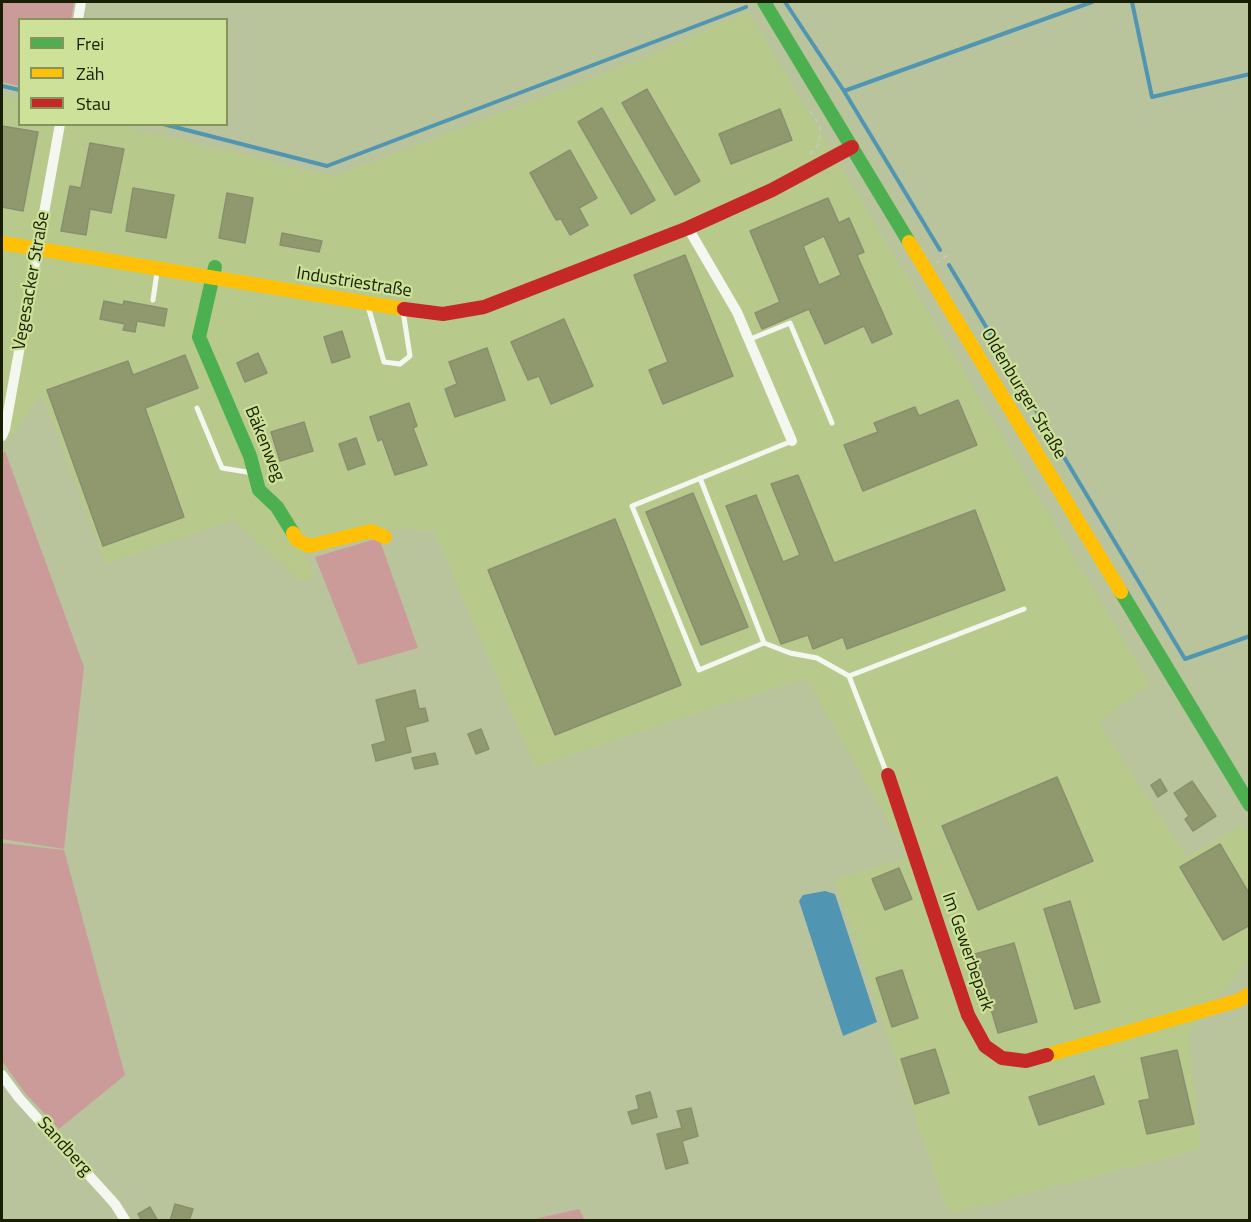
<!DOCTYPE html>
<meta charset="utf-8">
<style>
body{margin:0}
#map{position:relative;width:1251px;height:1222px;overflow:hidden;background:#b9c49d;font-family:"Titillium Web",sans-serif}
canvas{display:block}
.frame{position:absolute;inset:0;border:3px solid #171e02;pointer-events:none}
.legend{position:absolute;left:18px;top:18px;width:210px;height:108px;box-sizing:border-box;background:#cde298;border:2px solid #84945c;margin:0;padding:8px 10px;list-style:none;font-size:18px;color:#171e02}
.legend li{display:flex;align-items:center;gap:12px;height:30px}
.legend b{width:30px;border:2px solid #84945c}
</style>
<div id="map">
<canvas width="1251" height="1222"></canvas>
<div class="frame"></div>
<ul class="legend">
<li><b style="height:8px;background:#4caf50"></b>Frei</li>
<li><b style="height:8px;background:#ffc107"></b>Zäh</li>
<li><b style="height:8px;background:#c62828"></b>Stau</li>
</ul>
</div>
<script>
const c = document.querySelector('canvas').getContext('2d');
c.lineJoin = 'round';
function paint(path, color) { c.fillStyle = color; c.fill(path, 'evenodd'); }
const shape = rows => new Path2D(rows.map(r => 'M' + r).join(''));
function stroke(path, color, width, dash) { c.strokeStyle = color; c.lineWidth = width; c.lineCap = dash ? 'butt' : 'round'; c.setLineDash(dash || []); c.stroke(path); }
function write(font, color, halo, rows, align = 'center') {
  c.font = font + ' "Titillium Web",sans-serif'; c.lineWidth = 4.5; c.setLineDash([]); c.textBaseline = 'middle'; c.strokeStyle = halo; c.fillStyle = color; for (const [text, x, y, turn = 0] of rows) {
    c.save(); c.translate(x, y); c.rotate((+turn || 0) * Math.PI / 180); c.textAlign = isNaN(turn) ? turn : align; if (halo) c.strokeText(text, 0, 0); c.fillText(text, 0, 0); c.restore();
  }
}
const built = shape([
 [748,11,1150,684,1099,723,1187,857,1242,823,1249,836,1249,959,1188,1034,1201,1149,948,1214,835,879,909,858,806,678,535,767,434,531,395,529,311,538,306,556,314,575,301,582,234,520,106,564,42,394,14,433,2,440,2,96,19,100,20,124,119,125,333,177,642,59]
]);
const green = shape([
 [2,2,74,2,71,19,20,20,19,86,2,82],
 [5,451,84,667,64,849,2,839,2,455],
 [379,538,418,648,358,665,315,557],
 [2,843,64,850,125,1075,59,1129,25,1093,2,1061],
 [579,1209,585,1220,530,1220]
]);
const water = shape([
 [825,891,835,894,877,1022,843,1036,799,901,803,895]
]);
const stream = shape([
 [785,2,844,91,1092,2],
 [1132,2,1152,97,1250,74],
 [2,86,20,90],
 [844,91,940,250],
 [163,124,327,166,746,7],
 [949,265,1049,432],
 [1058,447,1185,659,1250,636]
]);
const building = shape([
 [647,89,700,181,675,195,622,103,647,89],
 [602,108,655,200,631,214,578,122,602,108],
 [780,109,792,140,731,164,719,134,780,109],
 [2,126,38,132,23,211,2,207,2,126],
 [90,143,124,149,111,213,90,209,86,235,61,231,70,186,81,188,90,143],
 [570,150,597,198,579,208,588,225,570,235,561,219,556,220,530,173,570,150],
 [133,188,174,195,166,238,126,231,133,188],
 [227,193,253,198,245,243,219,238,227,193],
 [828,198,839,223,849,218,864,252,857,255,892,334,872,343,864,326,825,344,809,309,762,329,755,313,780,302,750,231,828,198],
 [824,236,841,275,819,285,803,246,824,236],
 [282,233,322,241,319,252,280,245,282,233],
 [685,255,733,376,663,404,649,370,668,362,634,275,685,255],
 [104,301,123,305,124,301,167,309,164,326,137,321,135,332,123,330,125,324,100,319,104,301],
 [564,319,593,386,551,404,539,376,528,380,511,342,564,319],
 [342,331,350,357,332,363,324,337,342,331],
 [487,348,505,400,455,417,445,389,457,384,449,362,487,348],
 [258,353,267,373,245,382,237,363,258,353],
 [185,355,198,388,145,408,184,517,103,546,47,390,128,361,133,375,185,355],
 [958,400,977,445,863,491,844,445,878,432,874,423,915,407,919,416,958,400],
 [409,403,417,426,413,428,427,465,395,475,382,439,378,441,370,417,409,403],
 [304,422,313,451,280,461,271,432,304,422],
 [356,438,365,464,348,470,339,444,356,438],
 [798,475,834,563,975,510,1005,590,847,649,843,637,813,649,808,635,781,644,726,506,756,495,783,562,800,555,771,484,798,475],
 [693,493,748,627,701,645,646,512,693,493],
 [615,519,681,685,555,735,488,570,615,519],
 [415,690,419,709,425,708,428,721,405,727,411,752,376,761,372,745,386,741,376,700,415,690],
 [481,729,489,749,476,754,468,734,481,729],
 [435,753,438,764,415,769,412,758,435,753],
 [1057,777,1093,861,978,910,942,826,1057,777],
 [1160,779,1167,791,1158,797,1151,785,1160,779],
 [1192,781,1216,816,1193,831,1185,819,1189,816,1174,793,1192,781],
 [1220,844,1250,895,1250,925,1223,940,1180,867,1220,844],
 [899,868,912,899,885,910,872,879,899,868],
 [1070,901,1100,1002,1075,1009,1044,909,1070,901],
 [1014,943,1037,1022,998,1033,975,954,1014,943],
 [902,970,918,1018,892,1027,876,978,902,970],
 [935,1049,949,1093,915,1104,901,1059,935,1049],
 [1177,1050,1194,1124,1147,1134,1139,1101,1150,1099,1141,1058,1177,1050],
 [1094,1076,1104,1104,1039,1125,1029,1097,1094,1076],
 [650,1092,657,1117,632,1124,628,1112,639,1109,636,1096,650,1092],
 [691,1108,698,1136,682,1141,688,1163,666,1169,657,1134,682,1128,677,1111,691,1108],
 [175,1204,193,1209,189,1221,170,1221,175,1204],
 [150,1207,158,1221,142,1221,138,1214,150,1207]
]);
const path = shape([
 [810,154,819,144,820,126,810,111,815,109],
 [936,263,949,254],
 [1047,443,1060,435]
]);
const lane = shape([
 [153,300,157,272],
 [368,306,384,362,400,364,410,356,403,311],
 [748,340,790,323,832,423],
 [197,408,222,468,253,473],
 [700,478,764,643,699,670,632,506,792,441],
 [764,643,790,653,817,658,849,676],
 [887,774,849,676,1024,609]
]);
const street = shape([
 [78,20,81,2],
 [688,228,737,312,792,441],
 [2,436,5,429,60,124],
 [2,1075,19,1098,115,1204,125,1220]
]);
const fast = shape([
 [764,2,909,242],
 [215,267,199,337,250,456,259,490,277,507,293,533],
 [1121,592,1250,805]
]);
const slow = shape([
 [909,242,1121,592],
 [2,243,404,309],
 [293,533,297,540,309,546,371,531,385,537],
 [1047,1055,1237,1001,1250,994]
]);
const jam = shape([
 [404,309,443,314,484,307,688,228,772,190,852,147],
 [888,775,968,1015,985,1046,1002,1058,1026,1061,1047,1055]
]);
const streetNames = [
 ["Vegesacker Straße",32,281,-80],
 ["Industriestraße",354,283,9],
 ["Oldenburger Straße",1023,394,59],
 ["Bäkenweg",264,444,68],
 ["Im Gewerbepark",967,952,71],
 ["Sandberg",64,1147,48]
];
paint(built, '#b8ca8b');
paint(green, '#cb9b99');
paint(water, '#5095b2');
stroke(stream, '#5095b2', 4);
paint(building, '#8f996d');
stroke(building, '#878f70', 1.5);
stroke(path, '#c5c8bc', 2, [4.5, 4.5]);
stroke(lane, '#f4f6f0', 5);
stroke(street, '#f4f6f0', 10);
stroke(fast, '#4caf50', 14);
stroke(slow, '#ffc107', 14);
stroke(jam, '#c62828', 14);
write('18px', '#171e02', '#cde298', streetNames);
</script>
